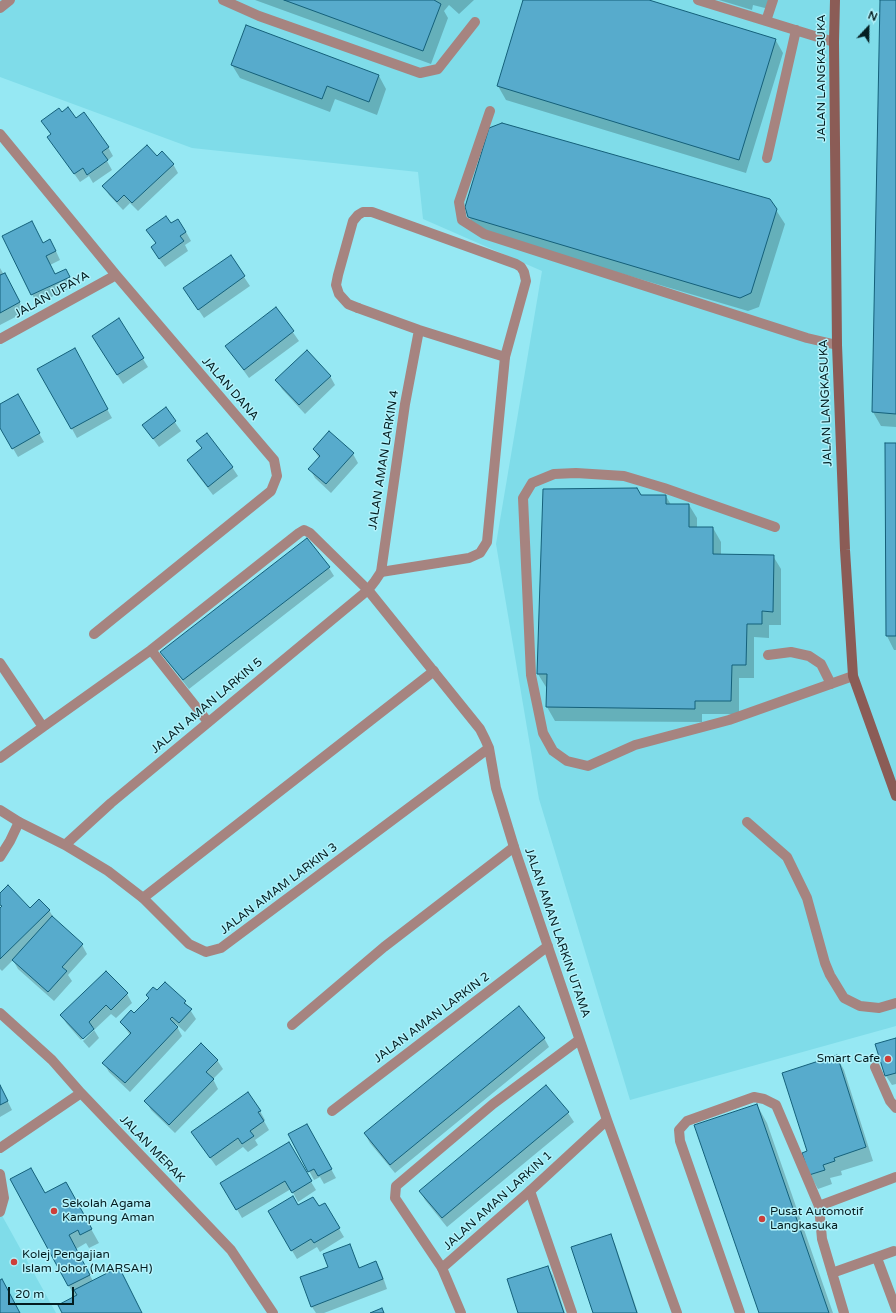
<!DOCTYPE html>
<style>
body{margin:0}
#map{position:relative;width:896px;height:1313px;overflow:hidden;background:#96e8f3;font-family:"Varela Round",sans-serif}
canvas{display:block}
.north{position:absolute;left:848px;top:8px;width:40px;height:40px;-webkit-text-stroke:3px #b2f2fb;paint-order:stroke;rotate:22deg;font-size:11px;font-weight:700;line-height:16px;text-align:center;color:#031d20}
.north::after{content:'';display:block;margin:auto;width:14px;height:18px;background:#031d20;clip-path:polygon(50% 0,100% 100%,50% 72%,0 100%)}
.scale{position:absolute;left:8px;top:1287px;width:66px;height:18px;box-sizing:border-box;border:2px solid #031d20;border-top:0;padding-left:5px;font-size:12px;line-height:14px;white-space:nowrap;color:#031d20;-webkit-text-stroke:3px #b2f2fb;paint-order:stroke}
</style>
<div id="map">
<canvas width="896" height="1313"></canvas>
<div class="north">N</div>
<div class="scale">20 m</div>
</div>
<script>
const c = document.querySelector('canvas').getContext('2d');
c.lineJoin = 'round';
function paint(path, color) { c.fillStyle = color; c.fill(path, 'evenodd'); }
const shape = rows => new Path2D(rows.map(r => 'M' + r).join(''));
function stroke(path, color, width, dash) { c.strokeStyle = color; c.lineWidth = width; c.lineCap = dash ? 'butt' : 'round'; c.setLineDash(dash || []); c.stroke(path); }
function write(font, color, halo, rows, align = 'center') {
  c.font = font + ' "Varela Round",sans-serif'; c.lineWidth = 3; c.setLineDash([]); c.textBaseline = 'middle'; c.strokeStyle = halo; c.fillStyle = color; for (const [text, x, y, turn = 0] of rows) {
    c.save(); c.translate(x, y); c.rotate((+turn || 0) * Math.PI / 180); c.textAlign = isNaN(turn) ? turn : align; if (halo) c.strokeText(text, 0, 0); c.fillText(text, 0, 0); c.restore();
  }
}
const built = shape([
 [0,0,896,0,896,1026,630,1100,539,799,496,544,542,271,423,219,418,172,192,148,0,77],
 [0,1212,56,1313,0,1313]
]);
const shadow = shape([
 [255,0,474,0,459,14,449,5,444,11,448,18,431,64],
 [524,0,645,0,775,39,783,53,746,173,506,100,498,86],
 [719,0,776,0,773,10,753,5,752,10],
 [881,0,896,0,896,427,881,426,873,412],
 [232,65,379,76,386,89,377,115,335,99,330,112,240,78],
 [62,113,76,119,108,147,113,156,107,161,112,170,93,183,89,176,80,182,48,137,51,135,43,121],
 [157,157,173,164,178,173,138,211,130,203,123,210,109,195,104,186],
 [776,210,785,224,759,307,748,311,477,231,469,217],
 [171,225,186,232,191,241,185,245,188,251,165,267,157,256,156,244,148,230],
 [3,236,55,249,60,260,50,265,55,275,65,270,74,286,37,304],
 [230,256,250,286,204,318,184,288],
 [0,268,25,312,0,325],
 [276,308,299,341,249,378,226,346],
 [98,345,143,359,148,367,123,384],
 [74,350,112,418,77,438,39,369],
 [330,376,335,385,305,414,282,389,277,380],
 [17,395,44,442,18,457,0,426,0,405],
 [165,408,181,431,159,447,143,425],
 [198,441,232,467,238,476,213,495,193,469,188,460,202,449],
 [886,444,896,444,896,650,894,650,887,636],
 [314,450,353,454,358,463,331,493,315,478,310,469,319,458],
 [640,496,666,496,671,505,689,505,697,518,697,528,713,528,721,542,721,555,773,556,781,569,781,625,769,625,769,638,754,637,754,678,739,678,739,714,702,714,702,722,555,721,547,707,547,687,546,687,538,674],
 [329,568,334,576,189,689,167,661,162,652],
 [0,895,30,909,49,910,55,920,82,945,87,954,68,975,72,981,54,1001,18,969,13,960,2,971,0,969,0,909,1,908],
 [106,972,127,994,132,1003,116,1018,111,1014,94,1030,99,1038,89,1048,83,1041,94,1030,94,1027,81,1040,67,1024,61,1015],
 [157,992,185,1002,196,1019,185,1032,175,1023,182,1036,130,1092,109,1072,104,1063,130,1035,121,1022,134,1015,149,999,147,995],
 [544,1038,549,1047,395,1173,370,1143,365,1134],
 [896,1039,896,1084,892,1085,886,1076,876,1045],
 [836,1056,844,1070,873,1161,841,1171,842,1175,830,1178,832,1184,818,1189,810,1175,808,1151],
 [217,1060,223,1069,213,1079,218,1089,175,1133,151,1110,146,1101],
 [0,1086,12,1110,0,1117],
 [546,1086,568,1113,574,1122,447,1227,425,1200,420,1191],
 [247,1093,260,1111,265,1120,264,1121,269,1130,255,1140,258,1145,248,1152,243,1147,216,1166,198,1141],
 [757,1105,767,1123,833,1313,760,1313],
 [307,1125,336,1178,324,1184,320,1177,314,1180,289,1134],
 [288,1144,316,1190,298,1202,291,1189,242,1218,222,1183],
 [11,1180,45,1194,73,1197,99,1243,89,1248,86,1243,76,1249,93,1281,126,1282,142,1313,63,1313,75,1297],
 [324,1204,344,1237,320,1252,317,1247,297,1259,269,1212,298,1207,319,1208],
 [610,1235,615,1244,638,1313,594,1313],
 [349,1245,360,1268,376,1262,381,1271,387,1289,324,1313,316,1313,312,1307,329,1267],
 [548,1267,553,1276,565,1313,519,1313]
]);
const building = shape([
 [284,0,434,0,441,4,423,51,284,0],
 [523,0,649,0,776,39,739,160,497,86,523,0],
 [880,0,896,0,896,414,872,412,880,0],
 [246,25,379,75,369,102,327,86,322,99,231,65,246,25],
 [68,107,76,118,84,112,109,147,102,152,108,160,87,175,83,168,74,174,47,137,51,134,41,121,59,108,62,112,68,107],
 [502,123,770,199,777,209,751,293,740,298,468,217,465,207,489,128,502,123],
 [147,145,157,156,162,151,174,164,132,203,124,195,117,202,102,186,147,145],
 [166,216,171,223,178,219,186,232,180,236,184,241,159,259,151,247,156,243,146,230,166,216],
 [32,221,43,243,50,239,56,251,46,256,55,274,66,269,70,277,31,295,2,236,32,221],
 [231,255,245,276,198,310,183,288,231,255],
 [5,273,20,302,0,313,0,275,5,273],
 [276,307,294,331,244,370,225,346,276,307],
 [119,318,144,358,117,375,92,336,119,318],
 [75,348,108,409,71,429,37,369,75,348],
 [307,350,331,376,299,405,275,380,307,350],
 [18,394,40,433,12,449,0,428,0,404,18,394],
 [166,407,176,421,153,439,142,425,166,407],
 [329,431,354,453,326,484,308,469,320,456,313,449,329,431],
 [207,433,233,467,208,487,187,460,202,448,196,441,207,433],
 [885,443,896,443,896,636,886,636,885,443],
 [637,488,641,495,666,495,666,504,689,504,689,527,713,527,713,554,774,555,773,612,762,611,762,624,747,624,746,665,732,665,731,701,695,701,695,709,546,707,547,674,537,674,543,489,637,488],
 [307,538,330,567,183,680,160,652,307,538],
 [8,885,30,908,39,899,50,910,0,959,0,908,2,906,0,905,0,893,8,885],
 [52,916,83,944,62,967,67,971,48,992,12,960,52,916],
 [106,971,128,993,111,1010,106,1005,89,1022,94,1029,83,1039,60,1015,106,971],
 [165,982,186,1001,184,1003,192,1009,179,1023,172,1017,170,1019,178,1027,125,1083,102,1063,131,1033,120,1022,131,1010,134,1013,149,998,146,995,153,987,157,990,165,982],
 [519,1006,545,1038,390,1165,364,1133,519,1006],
 [896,1038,896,1073,885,1076,875,1044,896,1038],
 [201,1043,218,1060,206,1072,214,1079,169,1125,144,1101,201,1043],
 [837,1055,866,1147,834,1158,835,1161,823,1165,825,1170,809,1175,802,1153,807,1151,782,1073,837,1055],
 [0,1085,8,1101,0,1105,0,1085],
 [546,1085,569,1112,442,1218,419,1191,546,1085],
 [248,1092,261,1111,258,1112,264,1121,250,1131,254,1136,242,1144,238,1138,210,1158,191,1132,248,1092],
 [757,1104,829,1313,759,1313,694,1125,757,1104],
 [307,1124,332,1169,318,1176,314,1169,308,1172,288,1134,307,1124],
 [289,1142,312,1181,292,1193,285,1181,236,1210,220,1183,289,1142],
 [31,1168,45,1193,66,1182,92,1229,80,1235,78,1230,69,1235,90,1275,68,1286,10,1179,31,1168],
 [293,1196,298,1205,313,1197,319,1206,325,1203,340,1228,314,1243,311,1239,291,1251,268,1211,293,1196],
 [611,1234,637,1313,593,1313,571,1247,611,1234],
 [350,1244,359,1268,376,1261,383,1279,311,1307,300,1277,328,1267,323,1254,350,1244],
 [548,1266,564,1313,518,1313,507,1279,548,1266],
 [119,1267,142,1313,62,1313,58,1305,77,1295,74,1290,119,1267],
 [2,1279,20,1313,0,1313,0,1280,2,1279],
 [382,1308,384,1313,370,1313,382,1308]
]);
const service = shape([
 [223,0,259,16,420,73,438,69,475,22],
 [698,0,834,42],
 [766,21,773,0],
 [490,111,459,202,462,220,484,234,807,338,837,345],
 [767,158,796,30],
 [358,308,348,304,339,294,336,285,338,275,353,221,358,215,363,212,372,212,516,264,521,267,524,272,526,281,505,357,487,542,480,553,469,558,381,572],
 [775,527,664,488,624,476,576,473,554,474,532,483,523,498,531,675,543,733,553,751,567,761,588,766,635,745,729,720,853,676],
 [151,650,208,722],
 [768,655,791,652,809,656,821,664,831,684],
 [0,663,43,727,0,758],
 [43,727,151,650,299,533,304,530,310,533,368,590],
 [747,822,787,857,807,898,825,963,830,975,844,998,860,1006,879,1008,896,1003],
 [0,857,10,841,19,822],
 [143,898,434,671],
 [292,1025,384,947,514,847],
 [875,1067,890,1101,896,1108],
 [0,1174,4,1198,0,1212],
 [530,1191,572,1313],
 [819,1206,896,1177],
 [877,1258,896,1309],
 [442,1268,395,1198,396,1186,493,1104,579,1040],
 [832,1273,894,1251],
 [740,1313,680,1141,679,1130,687,1121,754,1097,764,1099,776,1105,819,1206,822,1239,844,1313]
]);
const minor = shape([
 [0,8,10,0],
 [0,134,116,275,274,460,277,476,271,491,94,634],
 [358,308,419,330,505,357],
 [0,339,116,275],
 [368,590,480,729,485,739,489,748,496,788,514,847,607,1120,677,1313],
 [0,810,19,822,65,845,108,871,143,898,189,944,206,952,221,948,489,748],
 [65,845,111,803,368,590,375,581,381,572,405,404,419,330],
 [0,1013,52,1060,81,1093,231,1250,273,1313],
 [332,1111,548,946],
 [0,1148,81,1093],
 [461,1313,442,1268,530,1191,607,1120]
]);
const secondary = shape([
 [835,0,834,42,837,345,845,550,853,676,896,796]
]);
const markers = [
 [888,1059,4,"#cd3f3a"],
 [54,1211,4,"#cd3f3a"],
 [762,1219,4,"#cd3f3a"],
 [14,1262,4,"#cd3f3a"]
];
const streetNames = [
 ["JALAN LANGKASUKA",822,78,-90],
 ["JALAN UPAYA",52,295,-29],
 ["JALAN DANA",230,389,49],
 ["JALAN LANGKASUKA",826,403,-92],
 ["JALAN AMAN LARKIN 4",384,460,-81],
 ["JALAN AMAN LARKIN 5",207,706,-40],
 ["JALAN AMAM LARKIN 3",279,889,-37],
 ["JALAN AMAN LARKIN UTAMA",557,933,71],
 ["JALAN AMAN LARKIN 2",432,1018,-37],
 ["JALAN MERAK",152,1149,46],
 ["JALAN AMAN LARKIN 1",498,1201,-42]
];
const poiNames = [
 ["Smart Cafe",880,1059,"right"],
 ["Sekolah Agama",62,1204],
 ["Kampung Aman",62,1218],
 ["Pusat Automotif",770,1212],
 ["Langkasuka",770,1226],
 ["Kolej Pengajian",22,1255],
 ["Islam Johor (MARSAH)",22,1269]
];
paint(built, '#7fdce9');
paint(shadow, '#0003');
paint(building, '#57abcc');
stroke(building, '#14607a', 1);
stroke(service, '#a68480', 10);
stroke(minor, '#a68480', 10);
stroke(secondary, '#8b5c56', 10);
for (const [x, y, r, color] of markers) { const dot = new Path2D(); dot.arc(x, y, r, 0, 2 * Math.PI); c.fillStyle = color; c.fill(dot); stroke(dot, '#b2f2fb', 1.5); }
write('12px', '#031d20', '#b2f2fb', streetNames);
write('12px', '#031d20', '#b2f2fb', poiNames, 'left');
</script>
